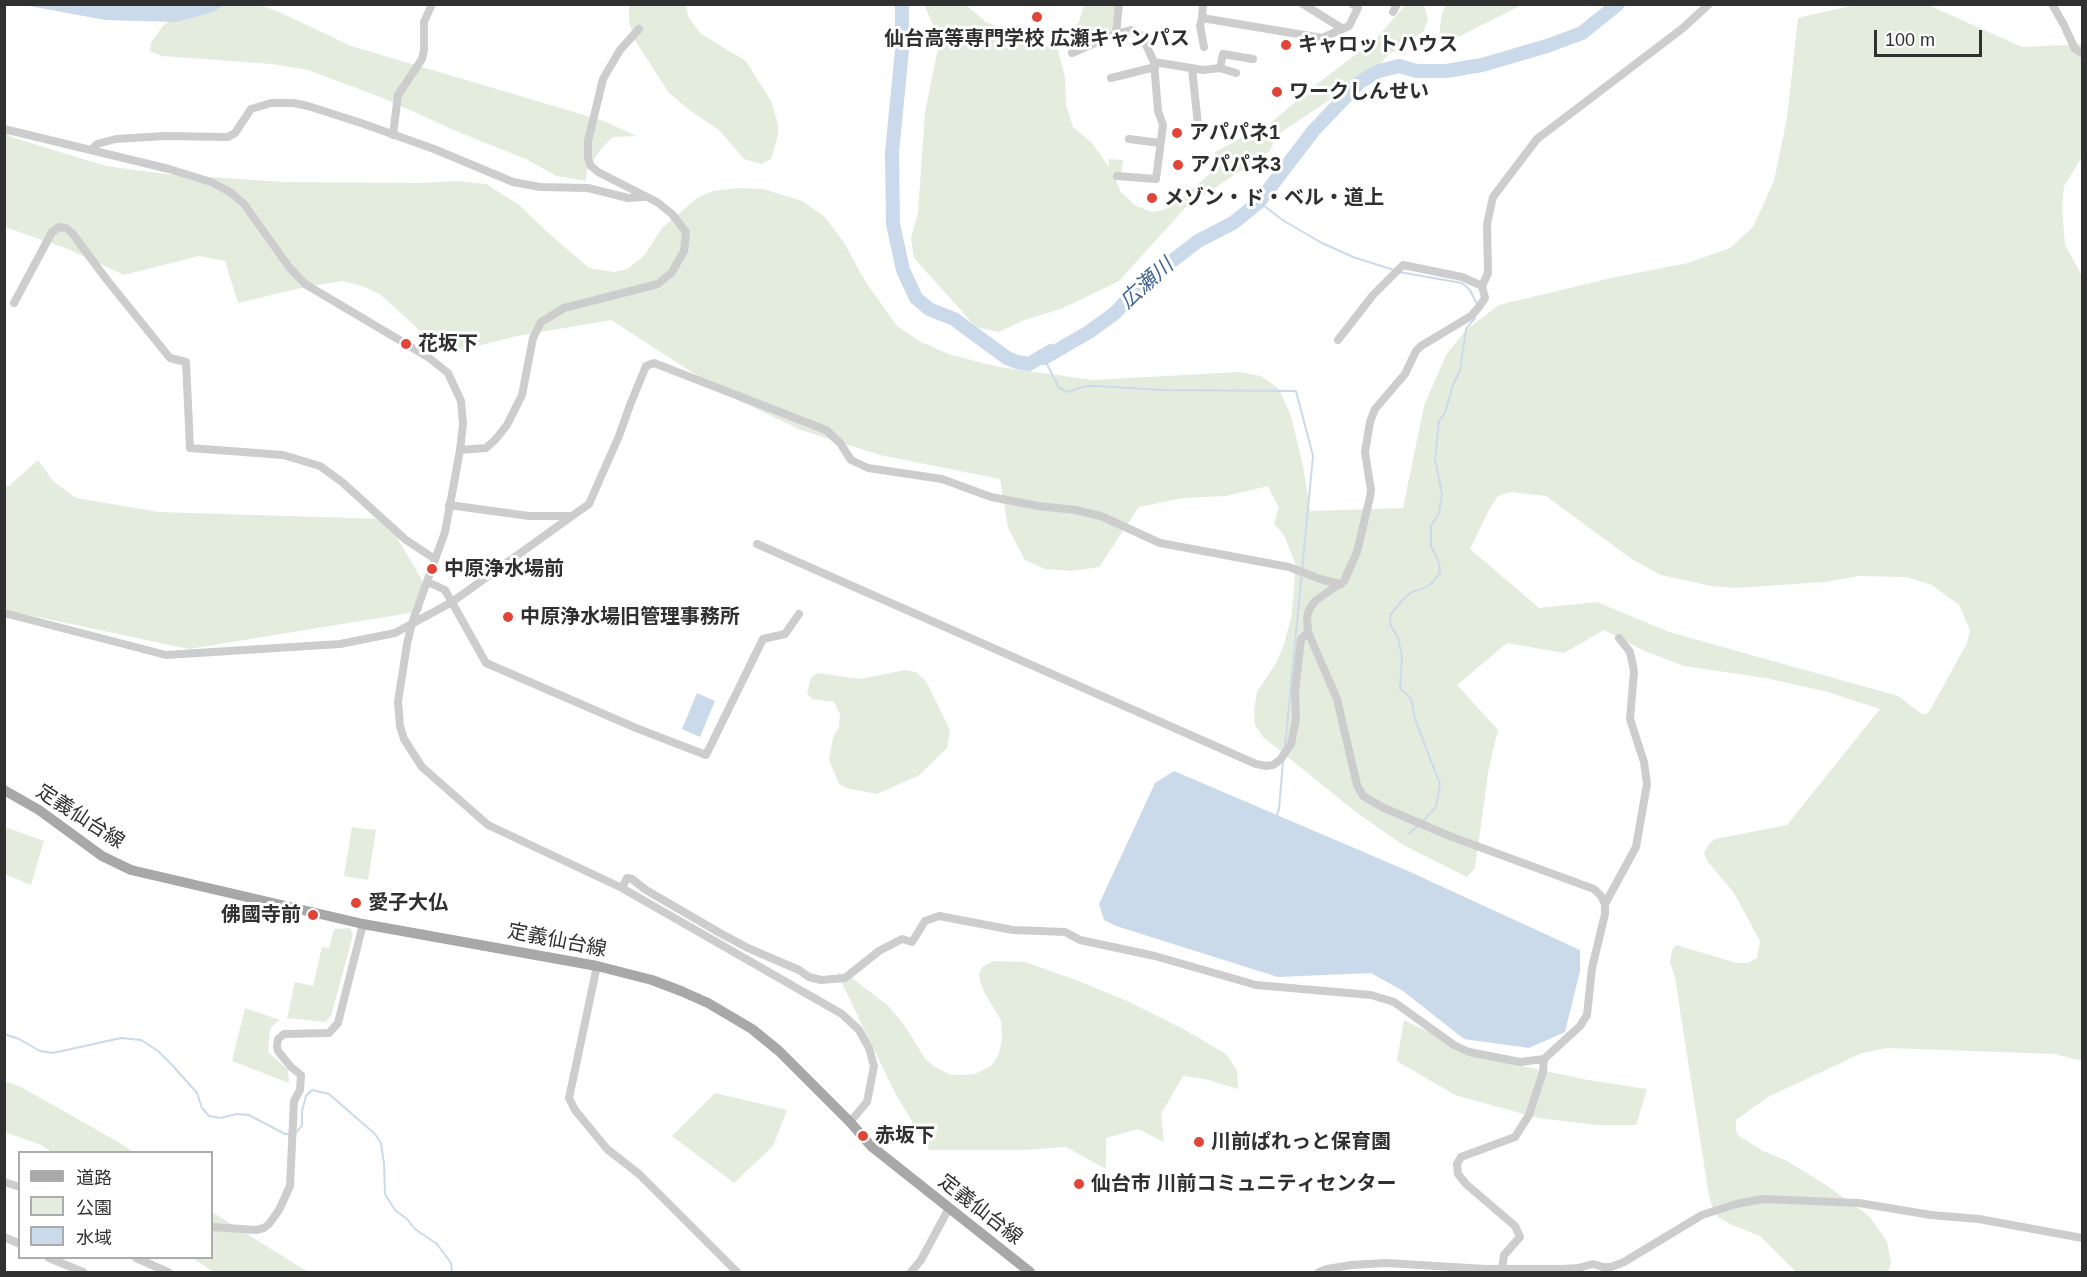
<!DOCTYPE html>
<meta charset="utf-8">
<style>
body{margin:0}
#map{position:relative;width:2087px;height:1277px;overflow:hidden;background:#fff;font-family:Helvetica,"Noto Sans JP",sans-serif}
canvas{display:block}
.frame{position:absolute;inset:0;border:6px solid #303030;pointer-events:none}
.legend{position:absolute;left:18px;top:1151px;width:195px;height:108px;box-sizing:border-box;background:#fff;border:2px solid #acacac;margin:0;padding:8px 10px;list-style:none;font-size:18px;color:#303030}
.legend li{display:flex;align-items:center;gap:12px;height:30px}
.legend b{width:30px;border:2px solid #acacac}
.scale{position:absolute;left:1874px;top:30px;width:108px;height:27px;box-sizing:border-box;border:3px solid #303030;border-top:0;padding-left:8px;font-size:18px;line-height:21px;white-space:nowrap;color:#303030;-webkit-text-stroke:4px #fff;paint-order:stroke}
</style>
<div id="map">
<canvas width="2087" height="1277"></canvas>
<div class="frame"></div>
<ul class="legend">
<li><b style="height:8px;background:#a8a8a8"></b>道路</li>
<li><b style="height:16px;background:#e4ecde"></b>公園</li>
<li><b style="height:16px;background:#cbdaeb"></b>水域</li>
</ul>
<div class="scale">100 m</div>
</div>
<script>
const c = document.querySelector('canvas').getContext('2d');
c.lineJoin = 'round';
function paint(path, color) { c.fillStyle = color; c.fill(path, 'evenodd'); }
const shape = rows => new Path2D(rows.map(r => 'M' + r).join(''));
function stroke(path, color, width, dash) { c.strokeStyle = color; c.lineWidth = width; c.lineCap = dash ? 'butt' : 'round'; c.setLineDash(dash || []); c.stroke(path); }
function write(font, color, halo, rows, align = 'center') {
  c.font = font + ' Helvetica,"Noto Sans JP",sans-serif'; c.lineWidth = 6; c.setLineDash([]); c.textBaseline = 'middle'; c.strokeStyle = halo; c.fillStyle = color; for (const [text, x, y, turn = 0] of rows) {
    c.save(); c.translate(x, y); c.rotate((+turn || 0) * Math.PI / 180); c.textAlign = isNaN(turn) ? turn : align; if (halo) c.strokeText(text, 0, 0); c.fillText(text, 0, 0); c.restore();
  }
}
const green = shape([
 [189,5,259,5,277,11,351,46,601,120,637,136,613,137,601,149,587,170,586,181,556,176,526,159,463,134,383,98,308,70,272,64,162,56,150,51,151,43,162,27],
 [629,5,686,5,688,16,701,34,746,61,771,101,778,124,778,135,771,159,762,164,744,159,720,131,688,109,669,93,636,42,629,22],
 [924,5,966,5,986,22,1014,32,1032,36,1058,50,1065,77,1066,105,1073,127,1092,143,1109,167,1109,159,1123,160,1121,174,1113,173,1121,192,1136,206,1152,212,1164,210,1174,201,1182,198,1212,172,1215,152,1236,141,1248,132,1268,125,1317,84,1376,39,1405,5,1424,5,1428,19,1424,31,1387,56,1377,68,1277,135,1270,151,1185,208,1119,281,1063,308,1022,321,999,332,976,327,914,258,911,238,918,212,925,112,940,39],
 [1084,5,1117,5,1113,32,1089,43,1062,38,1079,22],
 [1446,5,1446,4,1522,5,1444,44,1439,37,1442,13],
 [1854,5,1928,5,2022,47,2082,44,2082,157,2064,186,2062,207,2065,245,2082,276,2082,1061,2055,1054,1887,1048,1862,1053,1768,1097,1736,1120,1736,1131,1739,1136,1763,1151,1787,1161,1823,1183,1869,1216,1887,1241,1891,1263,1888,1272,1796,1272,1760,1236,1732,1225,1718,1217,1713,1209,1709,1196,1675,978,1670,962,1672,950,1676,945,1737,963,1748,963,1757,958,1760,941,1734,893,1708,862,1704,853,1708,845,1715,839,1787,825,1880,709,1828,692,1766,678,1684,666,1645,651,1604,630,1564,653,1507,643,1457,685,1498,730,1489,767,1475,868,1467,877,1405,846,1357,813,1263,737,1255,725,1254,710,1257,692,1276,663,1284,645,1291,617,1294,593,1295,563,1284,535,1274,524,1279,508,1268,486,1226,496,1183,498,1139,507,1099,567,1071,571,1045,569,1025,560,1008,528,1000,479,880,455,801,430,729,396,611,320,517,336,466,349,452,348,431,341,380,294,362,286,343,281,305,287,238,303,225,261,199,256,124,275,68,249,5,227,5,133,14,138,106,166,165,174,284,182,423,183,457,181,486,184,518,204,545,230,589,268,614,272,627,269,644,256,662,228,697,198,713,191,738,188,763,189,802,201,824,216,843,241,865,281,897,326,921,342,951,355,999,367,1093,380,1239,372,1261,376,1279,389,1291,416,1303,466,1310,511,1403,508,1424,406,1446,355,1465,331,1499,305,1611,278,1688,263,1730,248,1753,227,1774,181,1787,118,1798,18],
 [1510,492,1546,496,1633,560,1661,575,1711,586,1736,588,1825,582,1859,576,1906,577,1932,585,1959,605,1970,630,1967,643,1929,712,1923,715,1898,696,1669,632,1597,602,1539,608,1470,549,1489,510,1498,496],
 [38,460,53,481,76,498,159,512,386,519,422,580,422,611,189,649,5,610,5,486,9,486],
 [905,670,916,672,926,681,950,730,947,748,918,776,877,794,846,788,839,784,829,760,833,738,839,727,840,714,834,702,812,699,807,693,811,678,818,673,860,679],
 [5,827,44,841,31,885,5,874],
 [352,827,376,830,368,880,344,876],
 [350,928,353,935,331,1016,325,1022,287,1018,295,982,313,986,322,947,329,948,334,929],
 [993,961,1025,962,1076,980,1127,1001,1185,1030,1226,1054,1237,1070,1238,1089,1205,1079,1183,1076,1161,1114,1164,1142,1138,1129,1106,1138,1106,1169,1066,1147,1024,1150,929,1150,895,1093,837,973,848,975,887,1005,903,1023,926,1060,935,1067,951,1075,963,1075,975,1074,991,1066,998,1056,1002,1040,1001,1020,984,992,980,981,979,974,982,967],
 [245,1008,280,1020,270,1028,268,1052,288,1070,289,1083,232,1061],
 [1404,1020,1470,1052,1503,1062,1588,1080,1647,1089,1636,1125,1597,1125,1538,1118,1455,1095,1397,1061],
 [5,1081,21,1087,120,1143,133,1152,52,1152,41,1145,5,1132],
 [715,1093,787,1110,773,1146,734,1183,672,1136],
 [212,1212,303,1269,310,1272,213,1272,193,1258,212,1258]
]);
const water = shape([
 [24,5,224,4,224,5,213,12,176,22,105,20],
 [697,693,715,701,700,737,682,729],
 [1174,771,1408,871,1580,950,1580,971,1565,1032,1529,1048,1464,1039,1403,991,1371,973,1278,977,1116,926,1104,920,1099,904,1155,783]
]);
const stream = shape([
 [1259,202,1284,221,1322,243,1353,257,1394,270],
 [1399,272,1462,283,1470,290,1477,304],
 [1044,358,1059,388,1068,392,1086,386,1096,386,1162,390,1296,391,1313,456,1285,747],
 [1276,818,1279,809,1283,761],
 [1423,821,1436,807,1440,784,1415,719,1411,698,1400,689,1402,656,1398,638,1390,624,1391,614,1404,598,1412,592,1422,589,1431,584,1440,573,1439,563,1431,546,1431,526,1439,513,1442,494,1435,459,1439,421,1445,413,1454,382,1460,371,1466,329,1475,318],
 [1409,833,1419,825],
 [4,1034,19,1039,40,1051,53,1053,121,1038,141,1040,158,1051,173,1066,197,1093,202,1108,209,1116,220,1118,237,1114,249,1115,285,1134,290,1134],
 [296,1133,302,1125,302,1111,306,1096,312,1090,329,1094,375,1134,381,1143,384,1164,385,1194,395,1210,407,1219,415,1229,437,1244,451,1263,452,1272]
]);
const river = shape([
 [902,4,902,50,892,153,893,224,903,270,916,298,929,309,954,319,1007,358,1017,362,1029,364,1051,351],
 [1044,358,1089,332,1115,313,1141,285,1198,241,1233,223,1259,202,1314,130,1360,82,1379,71,1399,66,1417,71,1446,71,1482,65,1547,46,1582,33,1618,4]
]);
const minor = shape([
 [1203,4,1202,18,1322,38,1349,26,1358,8,1352,4],
 [1303,4,1343,29],
 [2052,4,2064,25,2075,49,2082,53],
 [1393,12,1397,4],
 [1202,18,1200,26,1204,47],
 [1116,34,1119,4],
 [1072,53,1116,34,1131,30,1142,36,1154,62,1158,111,1163,125,1156,179,1117,176],
 [1154,62,1203,70,1220,68,1236,73],
 [1192,68,1198,125],
 [1220,68,1223,54,1253,59],
 [1111,78,1155,67],
 [4,129,169,169,211,182,230,192,244,204,289,267,305,284,428,357,448,373,461,401,463,424,460,450,445,532,412,623,407,644,398,702,400,726,404,739,422,767,488,825,622,888,842,1014,859,1030,869,1048,874,1066,867,1102,850,1122],
 [393,135,398,95,422,59,424,50,424,22,432,4],
 [1129,139,1160,143],
 [91,150,97,144,116,139,164,136,228,137,235,133,251,109,271,103,293,103,308,106,361,123,434,149,513,182,540,187,588,188,628,198,643,197],
 [14,303,52,232,59,227,66,228,72,233,107,280,170,358,186,362,190,448,283,455,320,466,342,482,406,540,435,559],
 [1338,340,1373,295,1403,265,1462,277,1482,286],
 [460,450,486,448,495,440,507,425,522,395,533,338,541,322,564,308,658,284,672,272,684,251,686,232,672,214,657,202,598,172,591,166,588,159,588,141,603,79,620,50,639,29],
 [449,505,529,516,572,516,589,504,619,436,630,405,646,366,654,363,826,430,840,443,851,460,868,468,942,479,991,497,1038,506,1075,510,1101,516,1160,543,1289,567,1323,580,1341,584],
 [757,544,1256,764,1266,766,1273,765,1280,760,1291,744,1296,719,1295,692,1301,639,1308,632],
 [428,582,445,590,486,663,636,728,706,755,763,639,785,634,799,614],
 [4,613,166,655,340,644,395,633,452,602,572,516],
 [622,888,627,878,632,879,646,890,720,933,748,948,799,970,809,977,821,980,845,978,879,951,902,939,912,942,925,921,939,916,1013,930,1065,932,1080,940,1155,956,1256,985,1371,995,1394,1002,1454,1045,1469,1052,1520,1062,1544,1059,1580,1026,1587,1015,1592,968,1605,914,1605,904,1601,896,1594,889,1452,837,1384,808,1363,796,1357,785,1337,699,1308,632,1307,617,1309,610,1315,601,1344,581,1357,552,1370,497,1371,490,1365,452,1370,422,1375,409,1405,374,1416,351,1421,346,1471,316,1479,307,1485,298,1482,286,1488,273,1487,224,1493,197,1537,139,1683,28,1709,4],
 [1605,904,1636,847,1647,784,1644,762,1630,719,1634,672,1632,661,1630,652,1619,638],
 [597,966,569,1098,575,1110,607,1149,639,1174,737,1272],
 [4,1182,20,1187],
 [212,1227,256,1230,264,1228,269,1224,279,1210,290,1186,294,1101,300,1090,301,1075,291,1067,278,1051,277,1046,278,1039,284,1034,329,1033,338,1023,363,924],
 [4,1237,20,1244],
 [49,1258,83,1272],
 [136,1258,168,1272],
 [1502,1269,1504,1255,1520,1237,1515,1226,1466,1184,1458,1174,1457,1164,1461,1157,1515,1137,1529,1115,1543,1072,1544,1059],
 [911,1272,921,1260,949,1208],
 [1319,1272,1327,1269,1351,1265,1386,1263,1486,1269,1562,1269,1578,1268,1593,1264,1603,1267,1611,1267,1624,1262,1702,1215,1736,1204,1763,1199,1859,1203,1931,1215,1979,1219,2082,1238]
]);
const major = shape([
 [4,790,39,810,102,856,131,870,363,924,597,966,652,980,681,991,708,1003,752,1029,779,1051,850,1122,871,1146,1030,1272]
]);
const markers = [
 [1037,17,6,"#e04538"],
 [1286,45,6,"#e04538"],
 [1277,92,6,"#e04538"],
 [1177,133,6,"#e04538"],
 [1178,165,6,"#e04538"],
 [1152,198,6,"#e04538"],
 [406,344,6,"#e04538"],
 [432,569,6,"#e04538"],
 [508,617,6,"#e04538"],
 [356,903,6,"#e04538"],
 [313,915,6,"#e04538"],
 [863,1136,6,"#e04538"],
 [1199,1142,6,"#e04538"],
 [1079,1184,6,"#e04538"]
];
const poiNames = [
 ["仙台高等専門学校 広瀬キャンパス",1037,39,"center"],
 ["キャロットハウス",1298,45],
 ["ワークしんせい",1289,92],
 ["アパパネ1",1189,133],
 ["アパパネ3",1190,165],
 ["メゾン・ド・ベル・道上",1164,198],
 ["花坂下",418,344],
 ["中原浄水場前",444,569],
 ["中原浄水場旧管理事務所",520,617],
 ["愛子大仏",368,903],
 ["佛國寺前",301,915,"right"],
 ["赤坂下",875,1136],
 ["川前ぱれっと保育園",1211,1142],
 ["仙台市 川前コミュニティセンター",1091,1184]
];
const streetNames = [
 ["定義仙台線",80,817,33],
 ["定義仙台線",557,941,11],
 ["定義仙台線",980,1210,38]
];
const waterNames = [
 ["広瀬川",1147,284,-42]
];
paint(green, '#e4ecde');
paint(water, '#cbdaeb');
stroke(stream, '#cbdaeb', 2);
stroke(river, '#cbdaeb', 14);
stroke(minor, '#cdcdcd', 8);
stroke(major, '#a8a8a8', 10);
for (const [x, y, r, color] of markers) { const dot = new Path2D(); dot.arc(x, y, r, 0, 2 * Math.PI); c.fillStyle = color; c.fill(dot); stroke(dot, '#fff', 2); }
write('bold 20px', '#303030', '#fff', poiNames, 'left');
write('20px', '#303030', '#fff', streetNames);
write('italic 21px', '#406590', '#fff', waterNames);
</script>
